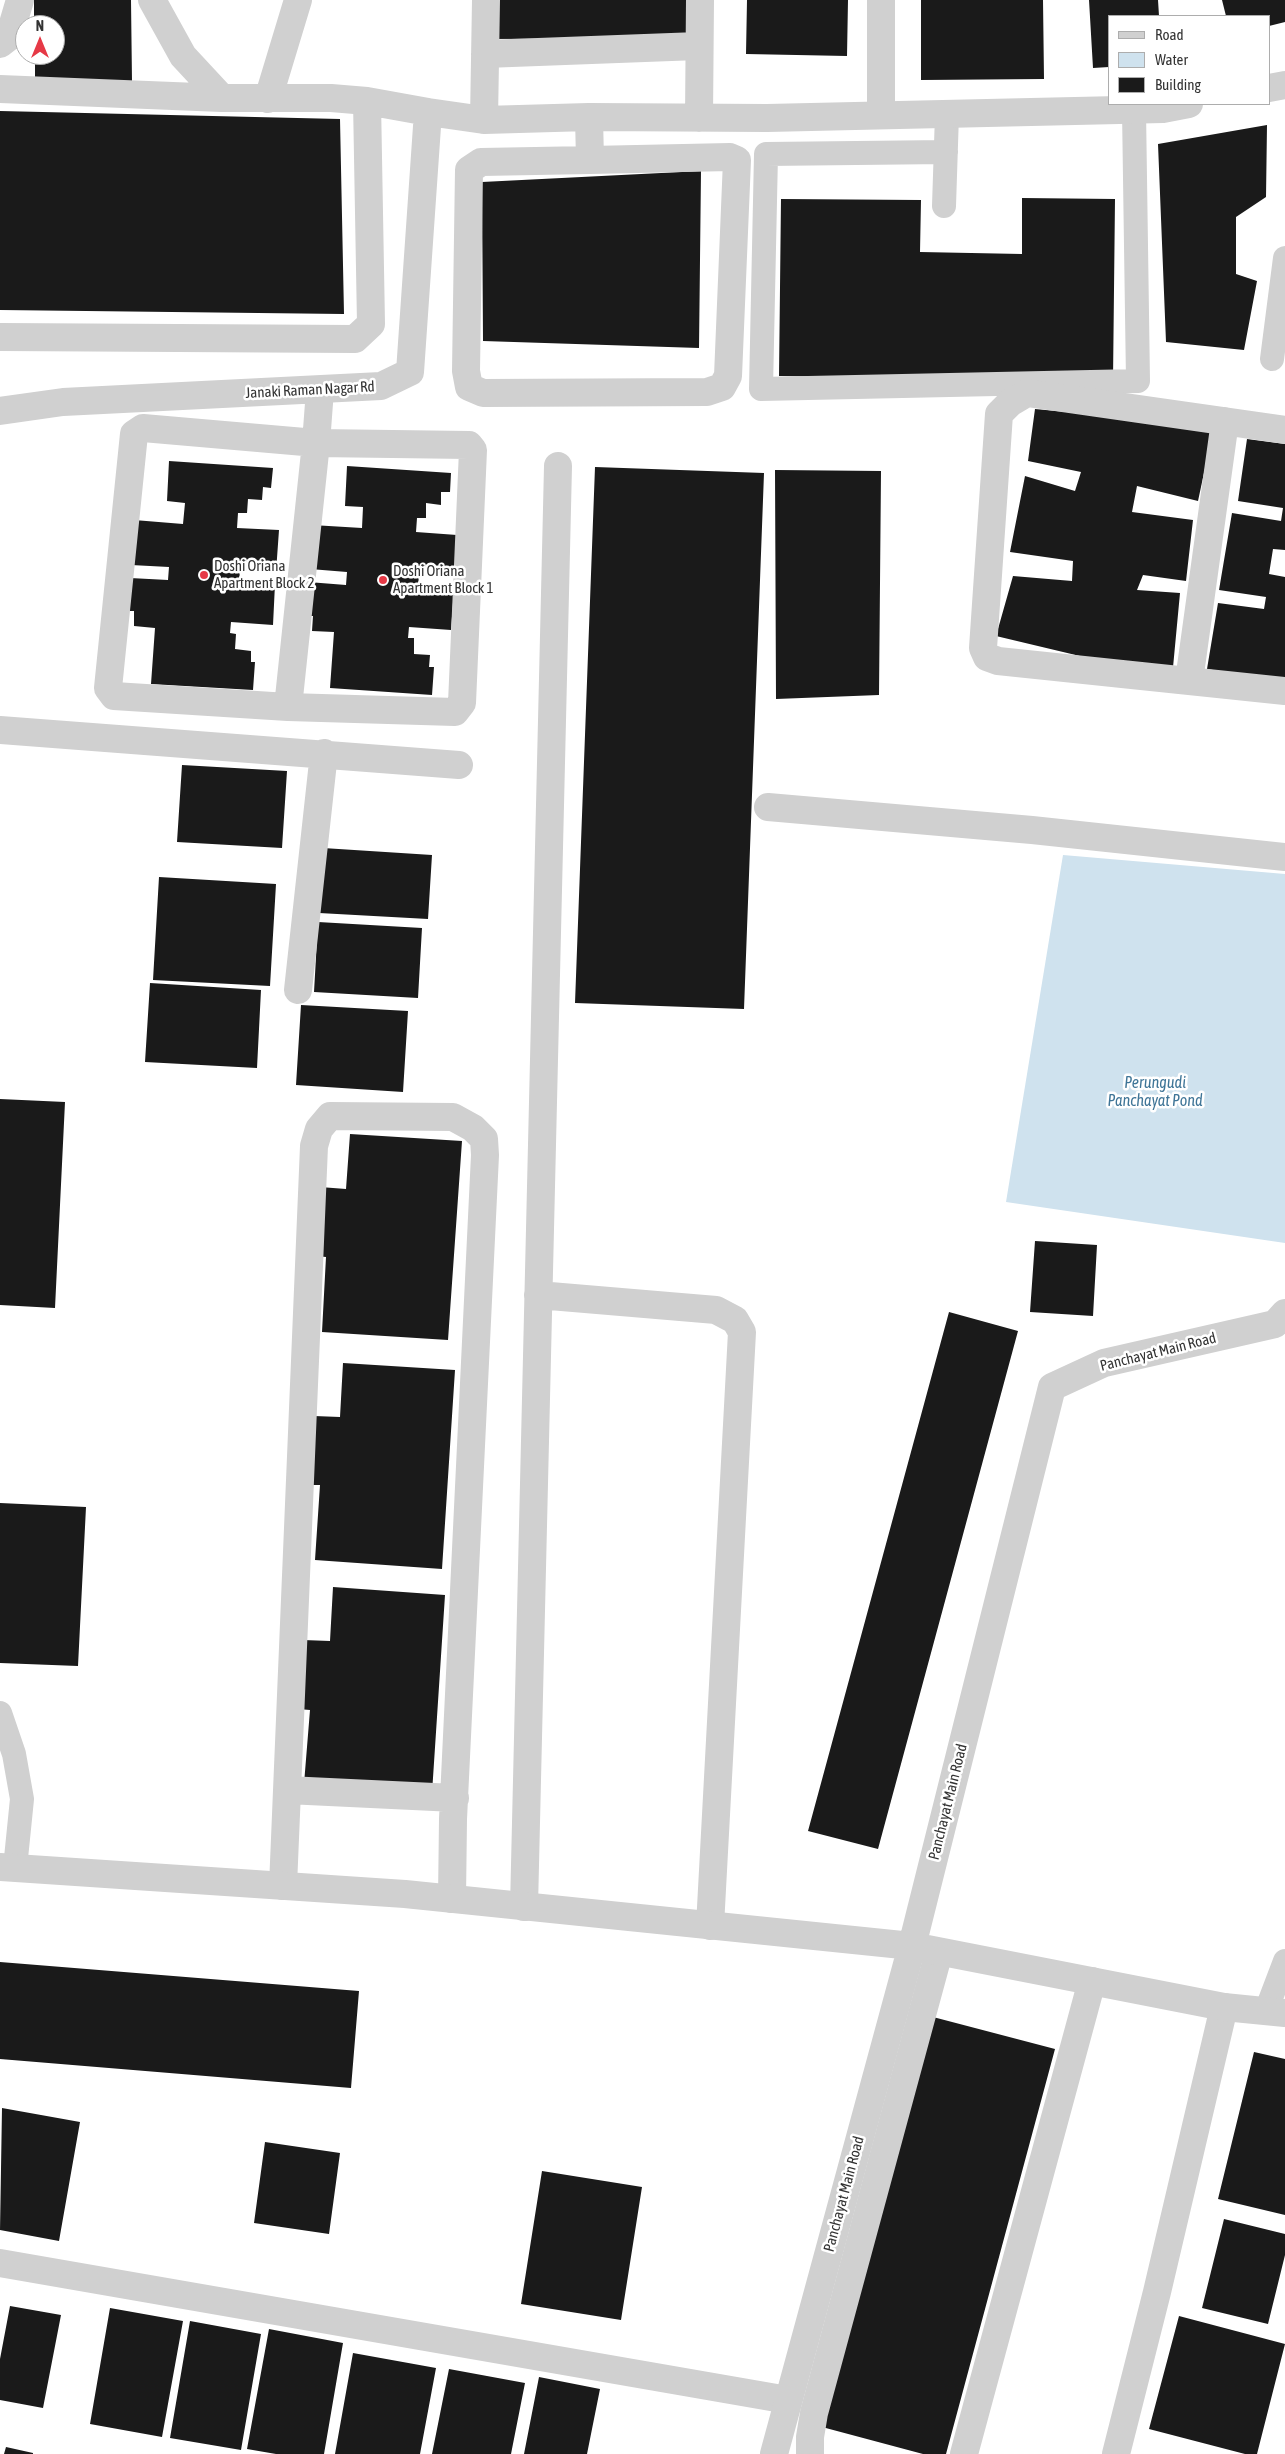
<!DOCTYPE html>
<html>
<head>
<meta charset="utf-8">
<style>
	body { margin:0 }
	#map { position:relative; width:1285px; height:2454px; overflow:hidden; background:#fff; font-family:"Asap Condensed",sans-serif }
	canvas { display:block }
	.legend { position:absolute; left:1108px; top:15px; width:162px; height:90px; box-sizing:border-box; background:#fff; border:1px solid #adadad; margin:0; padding:6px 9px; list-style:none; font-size:15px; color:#333 }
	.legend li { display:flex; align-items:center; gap:10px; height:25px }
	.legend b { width:25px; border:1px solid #adadad }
	.north { position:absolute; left:15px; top:15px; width:50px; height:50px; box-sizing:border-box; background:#fff; border:1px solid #adadad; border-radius:50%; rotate:0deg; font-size:14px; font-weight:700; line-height:20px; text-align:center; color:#333 }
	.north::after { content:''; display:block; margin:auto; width:18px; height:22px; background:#e63946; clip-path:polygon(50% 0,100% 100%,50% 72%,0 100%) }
</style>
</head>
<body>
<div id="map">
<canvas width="1285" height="2454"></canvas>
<ul class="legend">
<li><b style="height:6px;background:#d0d0d0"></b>Road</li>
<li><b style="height:14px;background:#cfe2ee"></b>Water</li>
<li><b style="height:14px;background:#1a1a1a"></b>Building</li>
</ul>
<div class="north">N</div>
</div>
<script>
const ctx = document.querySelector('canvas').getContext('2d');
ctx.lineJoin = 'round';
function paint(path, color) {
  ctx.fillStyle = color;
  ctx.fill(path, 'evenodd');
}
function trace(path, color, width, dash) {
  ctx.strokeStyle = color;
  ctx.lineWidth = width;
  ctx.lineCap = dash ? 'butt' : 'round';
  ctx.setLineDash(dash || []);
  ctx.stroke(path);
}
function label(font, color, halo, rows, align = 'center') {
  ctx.font = font + ' "Asap Condensed",sans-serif';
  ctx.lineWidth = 5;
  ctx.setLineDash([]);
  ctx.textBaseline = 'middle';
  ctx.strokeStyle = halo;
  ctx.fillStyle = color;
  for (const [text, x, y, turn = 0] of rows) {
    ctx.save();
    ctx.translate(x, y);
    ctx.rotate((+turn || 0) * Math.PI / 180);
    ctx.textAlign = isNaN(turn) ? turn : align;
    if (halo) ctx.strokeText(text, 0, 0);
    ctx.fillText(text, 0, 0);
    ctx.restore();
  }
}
paint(new Path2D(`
	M 1063,855 L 1285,874 L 1285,1243 L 1006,1202 Z`), '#cfe2ee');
paint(new Path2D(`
	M 34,0 L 131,0 L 132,82 L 35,83 L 35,55 L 55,55 L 55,25 L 34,25 Z
	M 490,0 L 695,0 L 694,38 L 490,39 Z
	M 747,0 L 848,0 L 847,56 L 746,54 Z
	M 921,0 L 1043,0 L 1044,79 L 921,80 Z
	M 1089,0 L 1158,0 L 1159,16 L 1109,16 L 1109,67 L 1093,68 Z
	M 1222,0 L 1285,0 L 1285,22 L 1269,26 L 1269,16 L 1226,16 Z
	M 0,111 L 340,119 L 344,314 L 0,310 Z
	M 1267,125 L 1266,197 L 1236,217 L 1236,274 L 1257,281 L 1244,350 L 1166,342 L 1158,144 Z
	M 701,171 L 699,348 L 483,341 L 482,182 Z
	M 1022,198 L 1115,199 L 1113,380 L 779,376 L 781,199 L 921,200 L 920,252 L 1022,254 Z
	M 1035,409 L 1214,426 L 1198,501 L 1137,486 L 1132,512 L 1193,520 L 1186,581 L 1143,575 L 1137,590 L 1180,593 L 1172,678 L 996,636 L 1013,576 L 1072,581 L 1073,561 L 1010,552 L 1025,476 L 1075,491 L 1081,472 L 1028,461 Z
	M 1247,439 L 1285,444 L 1285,550 L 1273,549 L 1269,574 L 1285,577 L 1285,682 L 1207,669 L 1218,603 L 1264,609 L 1266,597 L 1219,590 L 1232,513 L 1281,521 L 1283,508 L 1238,501 Z
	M 169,461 L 273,468 L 271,488 L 263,487 L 262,500 L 248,499 L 247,513 L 238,513 L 237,528 L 279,530 L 276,572 L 240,570 L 239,582 L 275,584 L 273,625 L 231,622 L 230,633 L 236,634 L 235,649 L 251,651 L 251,662 L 255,662 L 253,690 L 151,684 L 155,628 L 134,626 L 134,611 L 128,611 L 130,578 L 168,580 L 169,567 L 131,565 L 134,520 L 183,524 L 185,503 L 167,501 Z
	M 347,466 L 451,473 L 450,492 L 441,492 L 441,505 L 426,503 L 426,518 L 417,518 L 416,532 L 457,535 L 455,577 L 419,574 L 418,587 L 454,589 L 451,630 L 409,627 L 408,638 L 414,638 L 414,654 L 430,655 L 429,667 L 434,667 L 432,695 L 330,688 L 334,632 L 312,631 L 313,616 L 306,616 L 308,582 L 346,585 L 347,572 L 310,569 L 312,525 L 362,528 L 363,507 L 345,506 Z
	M 595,467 L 764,473 L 744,1009 L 575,1003 Z
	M 775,470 L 881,471 L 879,695 L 776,699 Z
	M 182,765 L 287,771 L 282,848 L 177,842 Z
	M 323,848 L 432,855 L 428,919 L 319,913 Z
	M 159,877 L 276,884 L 270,986 L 153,980 Z
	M 318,922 L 422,928 L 418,998 L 314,992 Z
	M 150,983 L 261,990 L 257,1068 L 145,1062 Z
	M 301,1005 L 408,1011 L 403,1092 L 296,1085 Z
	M 0,1099 L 65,1102 L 55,1308 L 0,1305 Z
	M 350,1134 L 462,1141 L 448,1340 L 322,1332 L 326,1257 L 316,1256 L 320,1187 L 346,1189 Z
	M 1035,1241 L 1097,1245 L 1093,1316 L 1030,1312 Z
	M 949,1312 L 1018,1331 L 878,1849 L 808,1831 Z
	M 343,1363 L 455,1370 L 442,1569 L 315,1560 L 320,1485 L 310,1485 L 314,1416 L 340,1417 Z
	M 0,1503 L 86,1507 L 78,1666 L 0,1663 Z
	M 333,1587 L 445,1595 L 432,1793 L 304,1784 L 310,1710 L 298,1709 L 303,1640 L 330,1641 Z
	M 0,1962 L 359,1991 L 351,2088 L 0,2059 Z
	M 933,2017 L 1055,2049 L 946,2454 L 923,2454 L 822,2427 Z
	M 1254,2052 L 1285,2059 L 1285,2215 L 1218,2199 Z
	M 2,2108 L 80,2122 L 59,2241 L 0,2230 Z
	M 265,2142 L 340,2153 L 329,2234 L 254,2223 Z
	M 542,2171 L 642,2187 L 621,2320 L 521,2304 Z
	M 1224,2219 L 1285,2234 L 1285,2255 L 1268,2324 L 1202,2308 Z
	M 10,2306 L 61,2315 L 43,2408 L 0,2400 L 0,2359 Z
	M 110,2308 L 183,2321 L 162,2437 L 90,2424 Z
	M 1179,2316 L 1285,2344 L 1257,2454 L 1245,2454 L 1149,2429 Z
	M 190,2321 L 261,2334 L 241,2450 L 170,2438 Z
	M 269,2329 L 343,2343 L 324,2454 L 276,2454 L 247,2449 Z
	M 353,2353 L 436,2368 L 420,2454 L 335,2454 Z
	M 449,2369 L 525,2383 L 511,2454 L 432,2454 Z
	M 539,2377 L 600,2389 L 587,2454 L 524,2454 Z
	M 6,2447 L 33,2453 L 33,2454 L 4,2454 Z`), '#1a1a1a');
trace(new Path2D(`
	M 946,152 L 766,154 L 761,389 L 1138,381 L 1134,110
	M 944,206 L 947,114
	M 1272,359 L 1285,258
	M 0,1713 L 14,1754 L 22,1799 L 15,1868
	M 1266,2011 L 1285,1961`), '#d0d0d0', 24);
trace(new Path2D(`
	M 152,0 L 183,56 L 222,98
	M 881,0 L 881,115
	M 0,44 L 9,37 L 20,0
	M 485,54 L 698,46
	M 1269,88 L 1285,85
	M 0,89 L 222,98 L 331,98 L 367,101 L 428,112
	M 268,99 L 298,0
	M 589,117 L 590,160 L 730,157 L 737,160 L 728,376 L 722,387 L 707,392 L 483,393 L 469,387 L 466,371 L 469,170 L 481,162 L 590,160
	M 699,118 L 700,0
	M 484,120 L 486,0
	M 0,337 L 355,339 L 371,324 L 367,101
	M 0,411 L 63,402 L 381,386 L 410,372 L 428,112 L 484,120 L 589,117 L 767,118 L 1163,109 L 1189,104
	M 1285,430 L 1027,393 L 1010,403 L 999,414 L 983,648 L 987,657 L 998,661 L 1285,691
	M 1189,681 L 1225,421
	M 288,707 L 316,443 L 143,428 L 134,434 L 108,688 L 114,696 L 288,707 L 455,712 L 462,703 L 473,450 L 469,445 L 316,443 L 320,390
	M 0,730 L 459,765
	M 768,807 L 1032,830 L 1285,857
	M 298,990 L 324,753
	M 538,1295 L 716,1310 L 735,1320 L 742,1332 L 710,1926
	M 287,1790 L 455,1798
	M 283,1886 L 314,1146 L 319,1129 L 330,1116 L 453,1117 L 473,1128 L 484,1139 L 485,1155 L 453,1819 L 452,1899
	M 524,1907 L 558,466
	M 0,2263 L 788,2400
	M 810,2454 L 810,2437 L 814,2413 L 939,1952
	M 964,2454 L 1092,1981
	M 1116,2454 L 1157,2292 L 1224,2007`), '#d0d0d0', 28);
trace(new Path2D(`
	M 0,1867 L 405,1894 L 912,1946 L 1224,2007 L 1285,2013
	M 774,2454 L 912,1946 L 1052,1387 L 1104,1363 L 1275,1324 L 1285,1313`), '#d0d0d0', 28);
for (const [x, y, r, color] of [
	[204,575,5,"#e63946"],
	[383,580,5,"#e63946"]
]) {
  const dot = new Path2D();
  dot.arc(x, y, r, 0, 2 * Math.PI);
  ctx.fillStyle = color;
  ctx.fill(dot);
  trace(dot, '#fff', 2);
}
label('15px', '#333', '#fff', [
	["Janaki Raman Nagar Rd",310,390,-3],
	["Panchayat Main Road",1158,1352,-14],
	["Panchayat Main Road",948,1802,-76],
	["Panchayat Main Road",844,2194,-75]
]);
label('15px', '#333', '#fff', [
	["Doshi Oriana",214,566],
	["Apartment Block 2",214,583],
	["Doshi Oriana",393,571],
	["Apartment Block 1",393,588]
], 'left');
label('italic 16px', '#3f7597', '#fff', [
	["Perungudi",1155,1083],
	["Panchayat Pond",1155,1101]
]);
</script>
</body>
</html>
